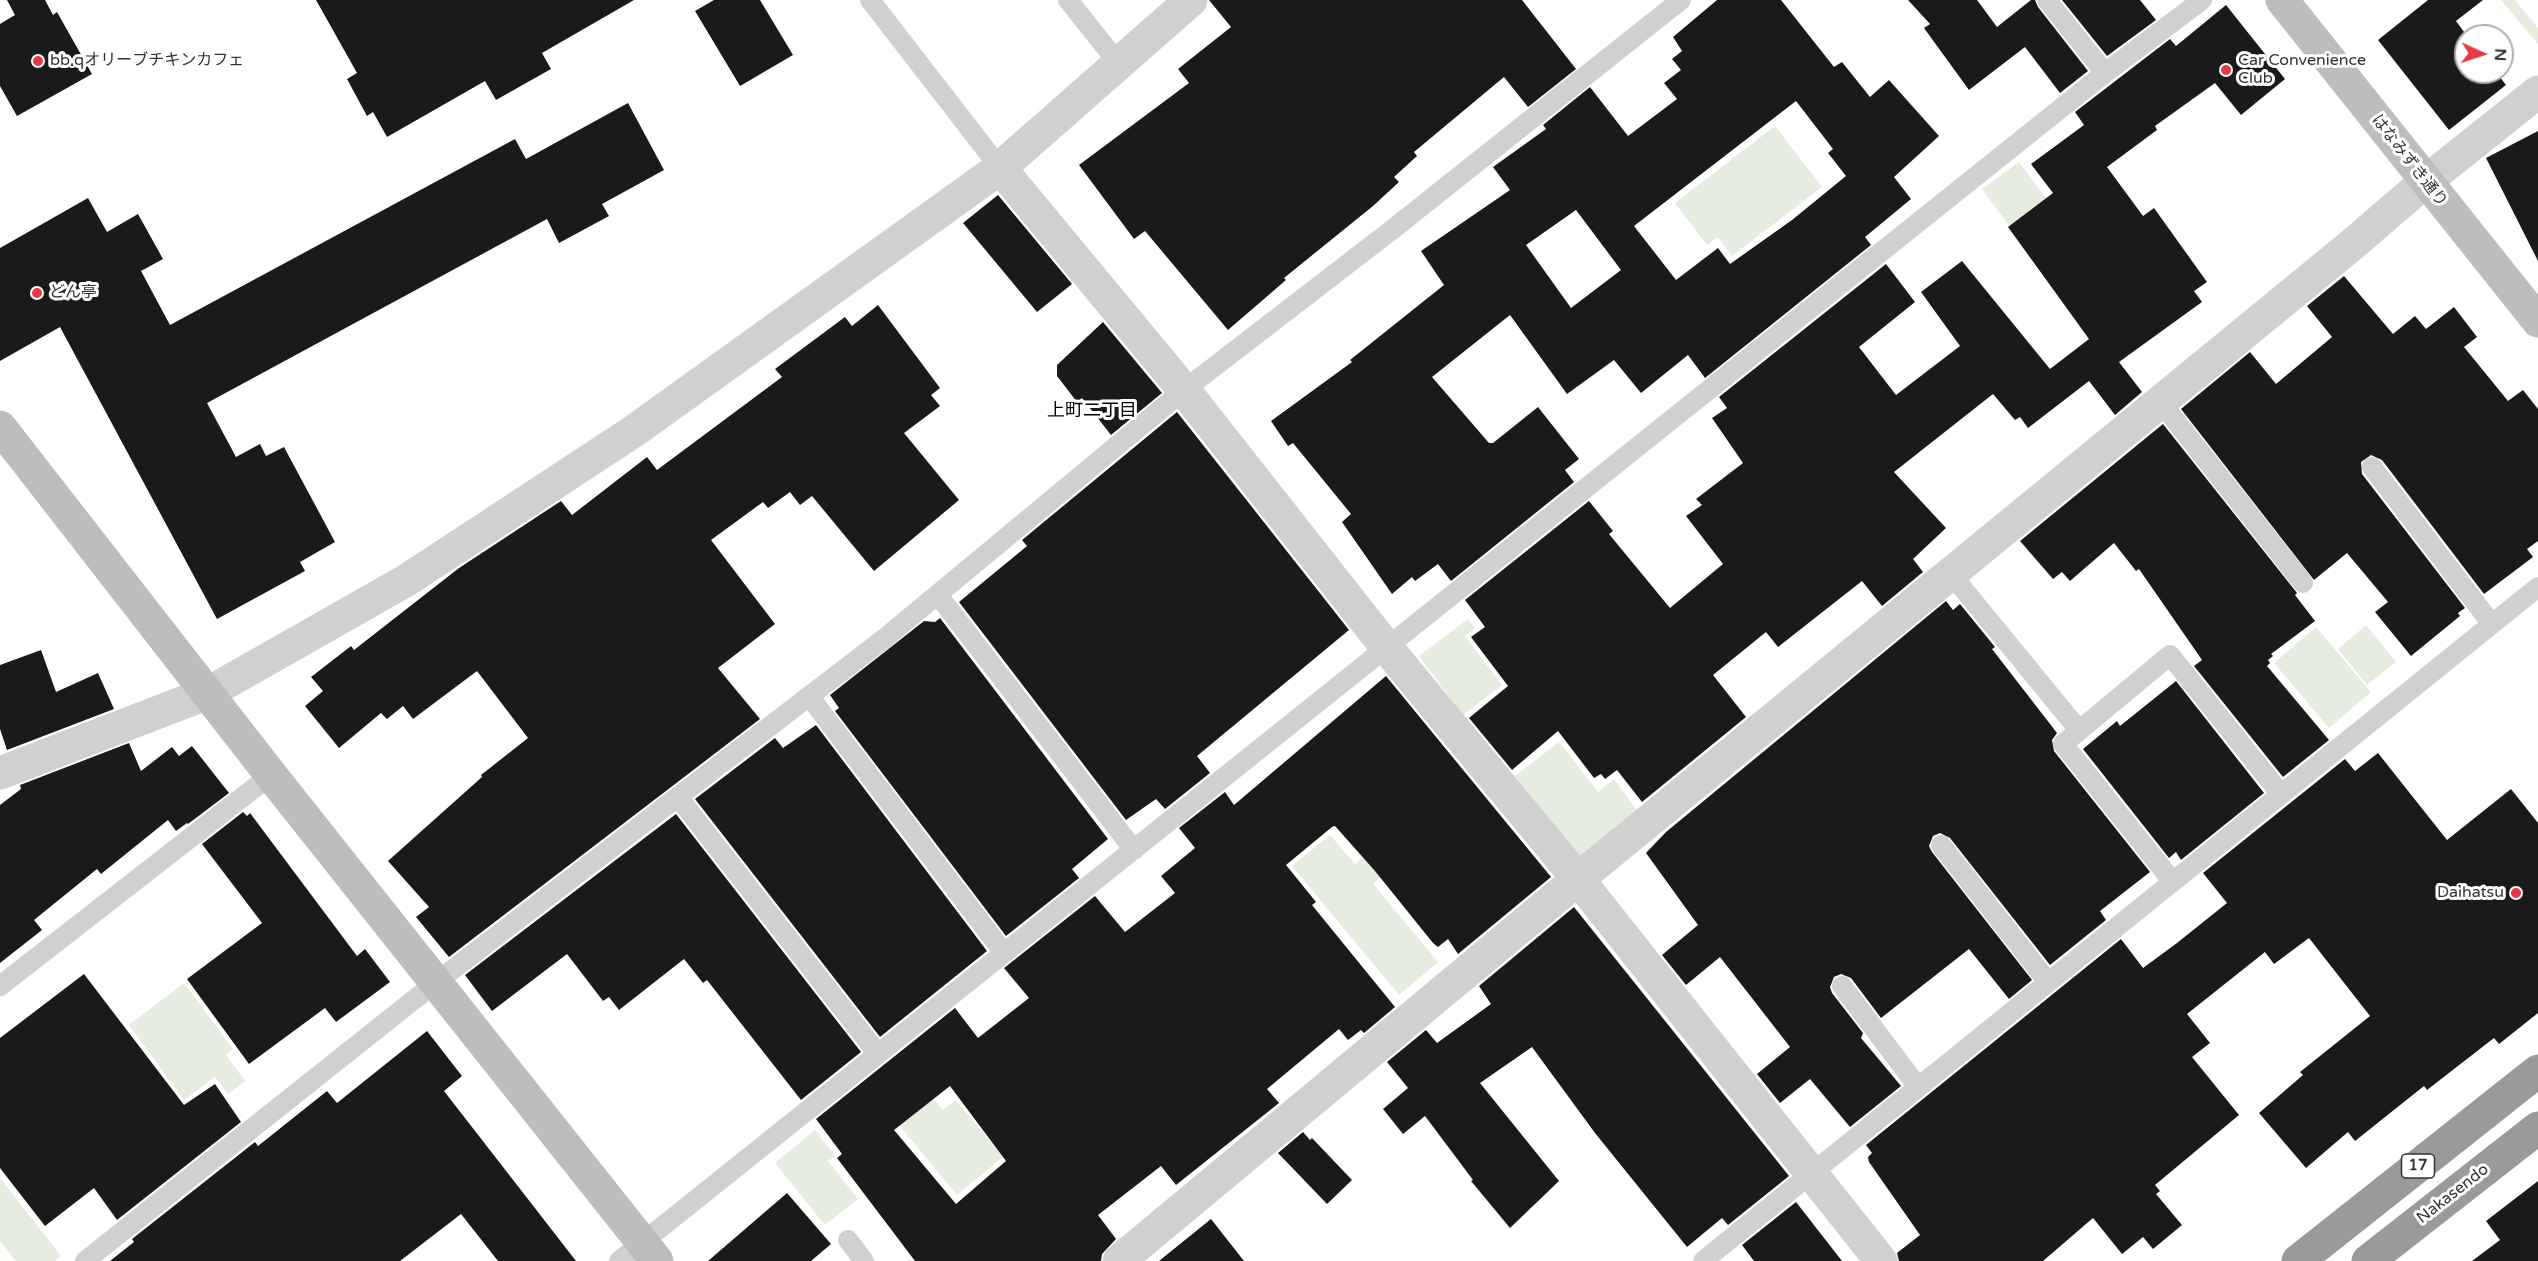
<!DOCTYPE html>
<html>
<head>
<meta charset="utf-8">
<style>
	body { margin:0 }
	#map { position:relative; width:2538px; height:1261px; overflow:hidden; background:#fff; font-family:"Varela Round",sans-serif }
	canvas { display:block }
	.north { position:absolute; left:2454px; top:24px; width:60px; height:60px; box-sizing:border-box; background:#fff; border:2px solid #adadad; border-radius:50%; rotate:93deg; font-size:16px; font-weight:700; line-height:24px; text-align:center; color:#333 }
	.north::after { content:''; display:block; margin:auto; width:21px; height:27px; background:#e63946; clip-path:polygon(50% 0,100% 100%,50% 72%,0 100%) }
</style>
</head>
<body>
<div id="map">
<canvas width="2538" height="1261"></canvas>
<div class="north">N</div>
</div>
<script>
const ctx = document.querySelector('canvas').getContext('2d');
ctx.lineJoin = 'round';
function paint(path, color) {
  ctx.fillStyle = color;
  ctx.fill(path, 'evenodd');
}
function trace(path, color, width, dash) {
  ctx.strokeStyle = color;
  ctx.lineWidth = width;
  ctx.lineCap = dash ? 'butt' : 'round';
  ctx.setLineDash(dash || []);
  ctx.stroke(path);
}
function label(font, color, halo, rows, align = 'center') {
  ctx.font = font + ' "Varela Round","Noto Sans JP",sans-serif';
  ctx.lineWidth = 6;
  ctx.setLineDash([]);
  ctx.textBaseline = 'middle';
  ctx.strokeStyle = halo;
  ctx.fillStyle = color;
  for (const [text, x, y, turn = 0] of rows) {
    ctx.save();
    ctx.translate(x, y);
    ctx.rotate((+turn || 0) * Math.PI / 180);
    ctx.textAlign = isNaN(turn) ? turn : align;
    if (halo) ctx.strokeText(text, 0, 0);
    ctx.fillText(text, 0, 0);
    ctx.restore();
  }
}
paint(new Path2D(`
	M 2501,0 L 2515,0 L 2538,28 L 2538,44 Z
	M 1775,126 L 1822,187 L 1732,256 L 1718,237 L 1707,245 L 1675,203 Z
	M 2019,162 L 2068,228 L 2050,281 L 1982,189 Z
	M 1468,619 L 1475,628 L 1465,636 L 1502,685 L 1463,715 L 1419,656 Z
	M 2366,625 L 2396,662 L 2367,685 L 2338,649 Z
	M 2316,627 L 2371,692 L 2329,728 L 2274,663 Z
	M 1559,742 L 1598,792 L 1614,779 L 1638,812 L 1579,859 L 1515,776 Z
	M 1412,816 L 1429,837 L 1373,884 L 1438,962 L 1399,995 L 1292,866 L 1330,835 L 1355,864 Z
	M 184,983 L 233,1049 L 226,1055 L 245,1081 L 228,1094 L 215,1077 L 184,1100 L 129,1025 Z
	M 901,1058 L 943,1110 L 956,1100 L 1003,1157 L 957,1195 L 867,1086 Z
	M 815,1130 L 835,1156 L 828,1161 L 858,1199 L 825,1225 L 775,1163 Z
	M 0,1178 L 61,1256 L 55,1261 L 16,1261 L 0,1241 Z`), '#e6ecdf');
paint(new Path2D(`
	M 7,0 L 45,0 L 53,15 L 57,12 L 92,74 L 17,116 L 0,86 L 0,24 L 15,15 Z
	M 316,0 L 634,0 L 542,53 L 551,69 L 496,100 L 485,81 L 387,137 L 373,112 L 367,116 L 347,79 L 357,73 Z
	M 714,0 L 760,0 L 793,55 L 740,86 L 695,11 Z
	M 1209,0 L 1522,0 L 1576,69 L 1528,107 L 1504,77 L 1414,152 L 1417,156 L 1394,177 L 1399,182 L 1373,206 L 1284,278 L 1286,280 L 1228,330 L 1145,231 L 1134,239 L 1079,165 L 1189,83 L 1178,69 L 1231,27 Z
	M 1717,0 L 1781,0 L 1834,67 L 1842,62 L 1870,97 L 1889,80 L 1939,136 L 1894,177 L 1911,199 L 1865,237 L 1871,245 L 1705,378 L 1688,355 L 1641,393 L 1614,360 L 1567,394 L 1510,315 L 1432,377 L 1489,443 L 1493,443 L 1538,407 L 1579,459 L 1565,470 L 1574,482 L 1451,581 L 1438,564 L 1415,581 L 1412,577 L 1392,594 L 1342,522 L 1351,514 L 1293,443 L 1288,446 L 1271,421 L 1352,362 L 1350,360 L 1444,285 L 1421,251 L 1510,190 L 1493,167 L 1546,129 L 1543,125 L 1590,87 L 1628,136 L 1677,99 L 1664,83 L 1681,70 L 1672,59 L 1682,51 L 1673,37 ZM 1796,101 L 1833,149 L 1828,153 L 1846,176 L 1792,220 L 1730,264 L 1718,248 L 1676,280 L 1634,226 ZM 1576,210 L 1621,270 L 1571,308 L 1526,245 Z
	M 1908,0 L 1977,0 L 1997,27 L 2031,0 L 2035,0 L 2038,7 L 2088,71 L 2060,93 L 2025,47 L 1969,90 L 1924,28 L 1930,24 Z
	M 2062,0 L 2140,0 L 2156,20 L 2107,56 Z
	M 2428,0 L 2483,0 L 2456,21 L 2467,36 L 2466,72 L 2496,72 L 2506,85 L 2449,130 L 2378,40 Z
	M 2226,5 L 2285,79 L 2241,115 L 2215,83 L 2155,126 L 2157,130 L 2107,167 L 2143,216 L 2154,208 L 2207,282 L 2194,291 L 2202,302 L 2119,362 L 2142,392 L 2115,415 L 2089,381 L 2028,428 L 2020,417 L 2015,420 L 1993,394 L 1894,472 L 1946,528 L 1913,559 L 1923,572 L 1882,606 L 1862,581 L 1778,647 L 1766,632 L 1713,675 L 1746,717 L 1642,802 L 1617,770 L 1605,779 L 1601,774 L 1594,778 L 1558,731 L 1512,770 L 1469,718 L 1508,686 L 1471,637 L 1485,627 L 1465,600 L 1589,501 L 1613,531 L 1609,534 L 1670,608 L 1723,564 L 1686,516 L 1702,505 L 1696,499 L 1743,463 L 1712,418 L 1727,408 L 1719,397 L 1886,264 L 1915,302 L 1859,347 L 1896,395 L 1960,346 L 1921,292 L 1962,261 L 2050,369 L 2089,339 L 2008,227 L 2053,193 L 2031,164 L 2084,125 L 2075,112 L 2170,39 L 2176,46 Z
	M 628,103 L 664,170 L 602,204 L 609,216 L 559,243 L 547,219 L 207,403 L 236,457 L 260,444 L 266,456 L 284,447 L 335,542 L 300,562 L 305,571 L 217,619 L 60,327 L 0,361 L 0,248 L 88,198 L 107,232 L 138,214 L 163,259 L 141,271 L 170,325 L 515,139 L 526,159 Z
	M 2538,131 L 2538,261 L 2486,158 Z
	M 998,195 L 1072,284 L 1037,312 L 963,223 Z
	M 2344,276 L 2393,334 L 2415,316 L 2426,329 L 2454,307 L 2477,337 L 2464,347 L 2508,401 L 2523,390 L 2538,409 L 2538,541 L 2527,549 L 2533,557 L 2484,594 L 2382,460 L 2371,455 L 2361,462 L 2362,474 L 2465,608 L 2458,613 L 2460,616 L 2411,656 L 2375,612 L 2388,602 L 2347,553 L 2314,580 L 2181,409 L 2250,352 L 2276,384 L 2332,337 L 2307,306 Z
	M 878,305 L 940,388 L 931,395 L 940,406 L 904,433 L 959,500 L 874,571 L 812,496 L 800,505 L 790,492 L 768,508 L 763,502 L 711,540 L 775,624 L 718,668 L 760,719 L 449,957 L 416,917 L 429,907 L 388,861 L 482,777 L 481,775 L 528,738 L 477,671 L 413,719 L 403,706 L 387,719 L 381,713 L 339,748 L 305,706 L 323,691 L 311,677 L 351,646 L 354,650 L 459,568 L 561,501 L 572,515 L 647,457 L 657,470 L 782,377 L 775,369 L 845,317 L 852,326 Z
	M 1103,322 L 1162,393 L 1111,435 L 1082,398 L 1077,402 L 1057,376 L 1057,365 Z
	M 1177,412 L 1349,630 L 1197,756 L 1210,773 L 1165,809 L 1156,799 L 1126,820 L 959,602 L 1027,546 L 1022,540 Z
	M 2163,424 L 2297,593 L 2295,595 L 2315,621 L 2271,654 L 2273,656 L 2268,660 L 2270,663 L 2267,666 L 2329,740 L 2283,777 L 2194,666 L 2202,660 L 2139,569 L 2136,571 L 2114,543 L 2070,581 L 2062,572 L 2053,579 L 2020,541 Z
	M 1946,601 L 1953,610 L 1960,604 L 1995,647 L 1992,649 L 2057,733 L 2052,740 L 2054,751 L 2150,872 L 2100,911 L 2106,920 L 2050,965 L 1950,838 L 1940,833 L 1933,836 L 1929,846 L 1932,852 L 2032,980 L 2009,999 L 1969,949 L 1881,1018 L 1851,978 L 1841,974 L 1834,977 L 1830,987 L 1832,993 L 1863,1033 L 1861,1038 L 1901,1086 L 1850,1127 L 1810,1079 L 1780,1103 L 1757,1074 L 1790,1047 L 1720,957 L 1686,985 L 1662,955 L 1698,925 L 1646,853 L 1666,832 Z
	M 940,618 L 1108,839 L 1072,869 L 1079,878 L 1006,936 L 835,711 L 839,708 L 830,695 L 924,621 L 935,622 Z
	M 41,650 L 56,692 L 98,673 L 114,709 L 7,750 L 0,729 L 0,665 Z
	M 1386,676 L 1551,877 L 1458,954 L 1448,939 L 1438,947 L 1433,943 L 1375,871 L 1335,826 L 1332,827 L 1286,865 L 1316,902 L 1312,905 L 1395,1007 L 1364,1033 L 1361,1030 L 1348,1040 L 1339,1029 L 1267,1089 L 1279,1103 L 1176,1185 L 1161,1166 L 1098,1215 L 1116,1239 L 1102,1254 L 1101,1261 L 915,1261 L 837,1158 L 842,1154 L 816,1119 L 955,1008 L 978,1038 L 1029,998 L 1004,968 L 1095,896 L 1125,932 L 1175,893 L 1161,876 L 1195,848 L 1179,828 L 1225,792 L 1234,805 ZM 950,1086 L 1006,1161 L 956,1204 L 894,1130 Z
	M 2176,681 L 2264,793 L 2181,860 L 2176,852 L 2169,858 L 2083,749 L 2117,721 L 2120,726 Z
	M 816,725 L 987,951 L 880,1037 L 695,799 L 775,738 L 783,748 Z
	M 129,743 L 141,771 L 172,747 L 179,756 L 192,746 L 229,793 L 188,824 L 187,823 L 176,831 L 168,820 L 101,874 L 97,869 L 34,920 L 42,930 L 0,963 L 0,805 L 21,789 L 20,785 Z
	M 2378,753 L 2447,840 L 2511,789 L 2538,823 L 2538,1013 L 2499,1044 L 2494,1038 L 2427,1090 L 2424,1086 L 2355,1141 L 2348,1132 L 2306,1168 L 2259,1113 L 2303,1075 L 2300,1072 L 2370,1016 L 2309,938 L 2274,964 L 2265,952 L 2187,1014 L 2210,1043 L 2192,1057 L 2239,1115 L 2155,1185 L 2160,1191 L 2156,1194 L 2182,1225 L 2153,1249 L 2143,1237 L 2122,1254 L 2093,1218 L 2043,1261 L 1899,1261 L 1897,1253 L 1920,1235 L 1869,1162 L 1868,1157 L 1872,1153 L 1866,1145 L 2121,939 L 2143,968 L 2177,943 L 2227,903 L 2203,873 L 2345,759 L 2355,771 Z
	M 243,812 L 247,816 L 250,813 L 357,956 L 365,949 L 390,982 L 336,1022 L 325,1008 L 249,1064 L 187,979 L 262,923 L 202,844 Z
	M 676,814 L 861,1052 L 801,1100 L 707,980 L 703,983 L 684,959 L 619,1010 L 609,997 L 603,1001 L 567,954 L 492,1011 L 465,975 Z
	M 1574,907 L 1789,1176 L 1728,1225 L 1722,1218 L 1687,1247 L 1595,1133 L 1532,1047 L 1480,1083 L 1559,1181 L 1510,1228 L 1471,1181 L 1473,1180 L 1425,1116 L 1403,1134 L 1383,1109 L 1408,1088 L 1387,1062 L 1426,1030 L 1437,1043 L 1491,1004 L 1479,986 Z
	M 84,974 L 184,1105 L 215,1084 L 241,1122 L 117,1220 L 94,1188 L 45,1226 L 0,1168 L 0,1038 Z
	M 427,1031 L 462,1076 L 444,1091 L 576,1261 L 498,1261 L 461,1214 L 400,1261 L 110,1261 L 134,1242 L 132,1239 L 255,1142 L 258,1146 L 327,1091 L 337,1103 Z
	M 1303,1132 L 1310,1140 L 1312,1138 L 1352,1180 L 1327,1204 L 1278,1153 Z
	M 2538,1181 L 2538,1261 L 2472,1261 L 2500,1240 L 2486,1221 Z
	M 787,1193 L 831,1244 L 811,1261 L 708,1261 Z
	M 1796,1202 L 1842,1261 L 1754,1261 L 1742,1245 Z
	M 1211,1219 L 1244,1261 L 1159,1261 Z`), '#1a1a1a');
trace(new Path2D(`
	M 870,0 L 1000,168
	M 1068,0 L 1119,64
	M 2047,0 L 2105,73
	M 2160,401 L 2303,583
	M 2372,467 L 2491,623
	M 1951,574 L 2078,729
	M 938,595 L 1134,850
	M 809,696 L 1004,953
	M 678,797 L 878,1054
	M 1941,845 L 2048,982
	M 2173,882 L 2063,744 L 2170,655 L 2280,793
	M 0,986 L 271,775
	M 1842,986 L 1918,1087
	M 848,1240 L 864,1261
	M 85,1261 L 435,983 L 885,638 L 1184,390 L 1393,229 L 1681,0
	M 619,1261 L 2105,73 L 2202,0
	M 1703,1261 L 2538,587`), '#d0d0d0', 20);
trace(new Path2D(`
	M 1000,168 L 1184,390 L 1387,648 L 1578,879 L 1881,1261
	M 0,773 L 208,693 L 407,580 L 634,431 L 1000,168 L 1191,0
	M 1119,1261 L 1578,879 L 2348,248 L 2425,182 L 2538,92`), '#d0d0d0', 33);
trace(new Path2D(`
	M 2282,0 L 2538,321
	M 0,427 L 271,775 L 657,1261`), '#bdbdbd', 33);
trace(new Path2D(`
	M 2298,1261 L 2538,1071
	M 2368,1261 L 2538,1128`), '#9a9a9a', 33);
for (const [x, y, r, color] of [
	[38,61,6,"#e63946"],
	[2226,70,6,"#e63946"],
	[37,293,6,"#e63946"],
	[2516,893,6,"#e63946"]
]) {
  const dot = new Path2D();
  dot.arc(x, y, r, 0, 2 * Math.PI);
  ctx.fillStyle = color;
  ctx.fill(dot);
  trace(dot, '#fff', 2);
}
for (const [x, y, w] of [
	[2418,1166,33]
]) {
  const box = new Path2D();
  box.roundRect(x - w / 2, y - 12, w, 24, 4.5);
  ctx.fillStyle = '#fff';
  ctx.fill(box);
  trace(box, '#333', 1.5);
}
label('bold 15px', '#333', null, [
	["17",2418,1166]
]);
label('16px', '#333', '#fff', [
	["bb.qオリーブチキンカフェ",50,61],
	["Car Convenience",2238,61],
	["Club",2238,79],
	["どん亭",49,293],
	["Daihatsu",2504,893,"right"]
], 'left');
label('16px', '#333', '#fff', [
	["はなみずき通り",2409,161,52],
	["Nakasendo",2453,1194,-38]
]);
label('18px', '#000', '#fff', [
	["上町二丁目",1092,411]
]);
</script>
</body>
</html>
